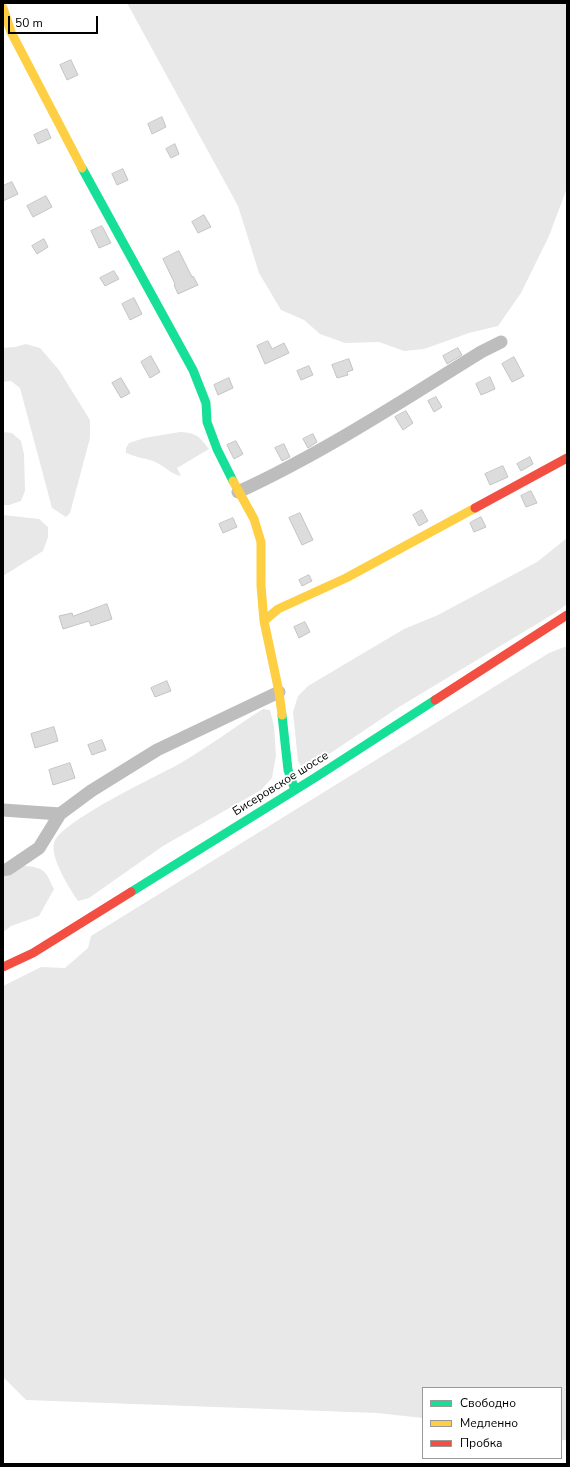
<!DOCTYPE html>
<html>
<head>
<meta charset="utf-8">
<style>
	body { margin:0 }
	#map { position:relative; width:570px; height:1467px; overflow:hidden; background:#fff; font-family:"Nunito Sans",sans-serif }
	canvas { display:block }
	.frame { position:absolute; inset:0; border:4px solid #000; pointer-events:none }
	.legend { position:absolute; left:422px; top:1387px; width:140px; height:72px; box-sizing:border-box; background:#fff; border:1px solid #999; margin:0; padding:5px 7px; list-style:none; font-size:12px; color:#000 }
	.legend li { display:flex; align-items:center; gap:8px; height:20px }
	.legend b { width:20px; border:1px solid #999 }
	.scale { position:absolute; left:8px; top:16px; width:90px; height:18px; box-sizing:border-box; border:2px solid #000; border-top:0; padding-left:5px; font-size:12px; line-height:14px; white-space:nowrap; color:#000; -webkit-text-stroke:3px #fff; paint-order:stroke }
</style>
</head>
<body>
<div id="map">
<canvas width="570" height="1467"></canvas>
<div class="frame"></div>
<ul class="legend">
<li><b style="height:5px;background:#16e098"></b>Свободно</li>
<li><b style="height:5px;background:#ffcf43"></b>Медленно</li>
<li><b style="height:5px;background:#f24e42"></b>Пробка</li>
</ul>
<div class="scale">50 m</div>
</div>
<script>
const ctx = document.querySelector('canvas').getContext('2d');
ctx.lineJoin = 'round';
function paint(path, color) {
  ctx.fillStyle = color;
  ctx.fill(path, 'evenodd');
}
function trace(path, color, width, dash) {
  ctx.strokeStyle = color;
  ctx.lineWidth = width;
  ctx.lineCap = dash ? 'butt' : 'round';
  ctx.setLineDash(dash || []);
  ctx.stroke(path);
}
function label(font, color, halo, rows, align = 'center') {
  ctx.font = font + ' "Nunito Sans",sans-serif';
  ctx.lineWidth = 4;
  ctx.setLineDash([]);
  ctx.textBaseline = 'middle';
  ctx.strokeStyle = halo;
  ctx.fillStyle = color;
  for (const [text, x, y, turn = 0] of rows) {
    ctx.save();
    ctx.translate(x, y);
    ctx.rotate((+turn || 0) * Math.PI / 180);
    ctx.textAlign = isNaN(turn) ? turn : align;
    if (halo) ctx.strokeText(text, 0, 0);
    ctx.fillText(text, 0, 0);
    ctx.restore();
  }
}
paint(new Path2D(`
	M 127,3 L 567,3 L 567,188 L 549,236 L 521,293 L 498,326 L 469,333 L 424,349 L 404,351 L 379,342 L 345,343 L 320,334 L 304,320 L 281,310 L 259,273 L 238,206 Z
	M 26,344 L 40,348 L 59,370 L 90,420 L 90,438 L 70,513 L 66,517 L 52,508 L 20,388 L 11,381 L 3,382 L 3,348 L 15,347 Z
	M 3,432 L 12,433 L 21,441 L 24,454 L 25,491 L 21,501 L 9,505 L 3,505 Z
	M 180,432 C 197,433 199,436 209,449 L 177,468 L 181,476 C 170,474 164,465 153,461 C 144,458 135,457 126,453 L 126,448 L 129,443 L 144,438 Z
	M 3,515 L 39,519 L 48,527 L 48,537 L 43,551 L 3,576 Z
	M 567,538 L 567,604 L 555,613 L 399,707 L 304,771 L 298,761 L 293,712 L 298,696 L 308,686 L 404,629 L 438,615 L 537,562 Z
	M 567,646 L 567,1441 L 561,1439 L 561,1388 L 423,1388 L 423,1418 L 377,1413 L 26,1400 L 3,1377 L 3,986 L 41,967 L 65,968 L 88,948 L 91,936 L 549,653 Z
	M 263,709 L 270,710 L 274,726 L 276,755 L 272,778 L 261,790 L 163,846 L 89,898 L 78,901 C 70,889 50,858 54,843 C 59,822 157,776 179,764 C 208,747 235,727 263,709 Z
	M 24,866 C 45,867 46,872 54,889 L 39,916 L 11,926 L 3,932 L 3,875 Z`), '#e8e8e8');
const building = new Path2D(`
	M 71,60 L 78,75 L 67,80 L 60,65 Z
	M 162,117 L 166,127 L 152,134 L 148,124 Z
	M 47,129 L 51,138 L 38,144 L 34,135 Z
	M 175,144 L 179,154 L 171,158 L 166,149 Z
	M 123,169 L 128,180 L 117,185 L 112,174 Z
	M 12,182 L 18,194 L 3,201 L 3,186 Z
	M 46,196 L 52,207 L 33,217 L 27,206 Z
	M 204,215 L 211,227 L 198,233 L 192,222 Z
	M 102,226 L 111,243 L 99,248 L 91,231 Z
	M 44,239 L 48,247 L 37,254 L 32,246 Z
	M 179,251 L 192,277 L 193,276 L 198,285 L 178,294 L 174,285 L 175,284 L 163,259 Z
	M 114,271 L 119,279 L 105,286 L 100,278 Z
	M 134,298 L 142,314 L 130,320 L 122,304 Z
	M 268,341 L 272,349 L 284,343 L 289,353 L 265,364 L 257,346 Z
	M 458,348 L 462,355 L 447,364 L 443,356 Z
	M 151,356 L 160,372 L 150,378 L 141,362 Z
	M 514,357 L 524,376 L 512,382 L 502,364 Z
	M 349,359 L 353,370 L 347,372 L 348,375 L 337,378 L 332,365 Z
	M 309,366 L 313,375 L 301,380 L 297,371 Z
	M 490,377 L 495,389 L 481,395 L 476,384 Z
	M 121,378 L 130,393 L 121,398 L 112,383 Z
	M 229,378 L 233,388 L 218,395 L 214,385 Z
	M 436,397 L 442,407 L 434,412 L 428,401 Z
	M 406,411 L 413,423 L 403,430 L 395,417 Z
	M 313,434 L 317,442 L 308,448 L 303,439 Z
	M 236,441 L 243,454 L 234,459 L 227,445 Z
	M 284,444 L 290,457 L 282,461 L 275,448 Z
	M 530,457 L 533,464 L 521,471 L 517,464 Z
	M 503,466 L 508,477 L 490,485 L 485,474 Z
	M 531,491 L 537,503 L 526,507 L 521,496 Z
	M 422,510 L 428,521 L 419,526 L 413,515 Z
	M 300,513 L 313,540 L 302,545 L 289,518 Z
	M 481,517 L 486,527 L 474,532 L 470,523 Z
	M 233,518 L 237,527 L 223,533 L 219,524 Z
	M 309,575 L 312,581 L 302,586 L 299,580 Z
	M 107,604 L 112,619 L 91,626 L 89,621 L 63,629 L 59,616 L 72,613 L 73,616 Z
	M 305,622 L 310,632 L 299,638 L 294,627 Z
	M 167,681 L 171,691 L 155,697 L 151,688 Z
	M 54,727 L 58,741 L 35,748 L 31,734 Z
	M 102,740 L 106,750 L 92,755 L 88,745 Z
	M 70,763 L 75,778 L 53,785 L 49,770 Z`);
paint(building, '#dcdcdc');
trace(building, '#c4c4c4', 1);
trace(new Path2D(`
	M 238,492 C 323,453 402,401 481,352 L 501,342
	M 3,810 L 60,814 L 91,791 L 157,750 L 279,692
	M 3,870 L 8,869 L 39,848 L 60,814`), '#bdbdbd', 13);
trace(new Path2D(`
	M 82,168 L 193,370 L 206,403 L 207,422 L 217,449 L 233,481
	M 282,715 L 288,770 L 295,790
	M 131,892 L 316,777 L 435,700`), '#16e098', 9);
trace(new Path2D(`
	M 3,8 L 11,32 L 82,168
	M 233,481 L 254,519 L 261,542 L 261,586 L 264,621 L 279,692 L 282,715
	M 264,621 L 278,609 L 346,578 L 475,508`), '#ffcf43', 9);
trace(new Path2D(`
	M 475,508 L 567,458
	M 435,700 L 567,615
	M 3,967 L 33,953 L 131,892`), '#f24e42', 9);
label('12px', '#000', '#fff', [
	["Бисеровское шоссе",281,784,-32]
]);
</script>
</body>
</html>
